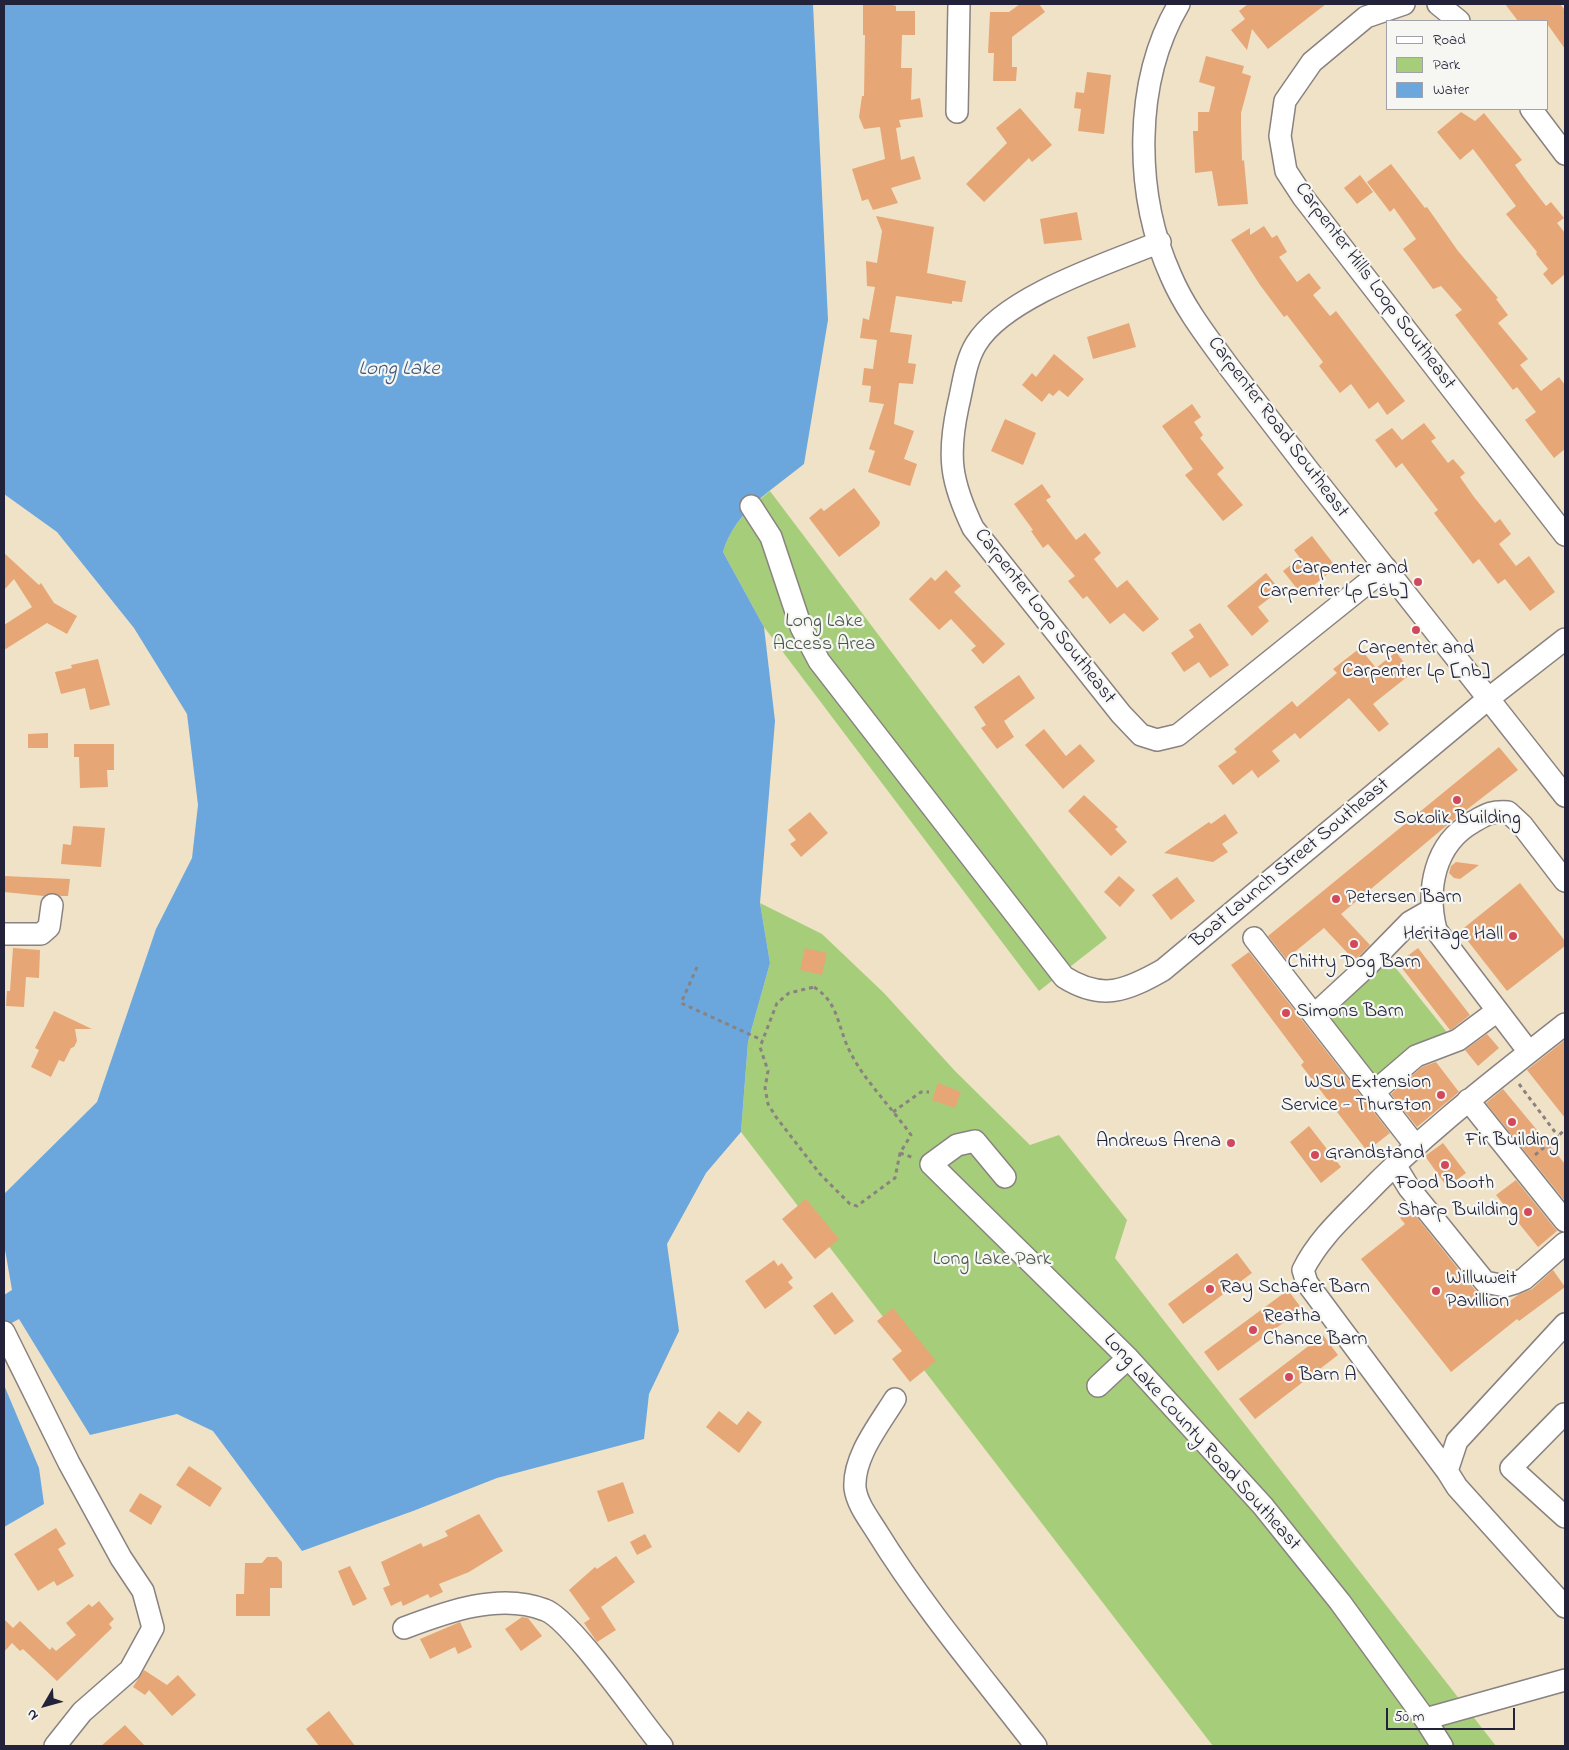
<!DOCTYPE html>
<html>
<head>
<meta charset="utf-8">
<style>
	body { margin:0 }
	#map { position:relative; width:1569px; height:1750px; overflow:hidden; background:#f0e2c6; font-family:"Indie Flower",sans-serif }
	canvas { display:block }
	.frame { position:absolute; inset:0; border:5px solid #22223b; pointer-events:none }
	.legend { position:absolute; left:1386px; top:20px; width:162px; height:90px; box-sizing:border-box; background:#f6f6f2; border:1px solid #a1a1a9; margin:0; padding:6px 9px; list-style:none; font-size:15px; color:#22223b }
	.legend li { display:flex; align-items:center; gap:10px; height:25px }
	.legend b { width:25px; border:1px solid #a1a1a9 }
	.north { position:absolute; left:20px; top:1680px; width:50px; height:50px; -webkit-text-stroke:4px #f6f6f2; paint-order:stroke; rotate:232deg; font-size:14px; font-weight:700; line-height:20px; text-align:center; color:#22223b }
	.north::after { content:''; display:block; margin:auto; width:18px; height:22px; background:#22223b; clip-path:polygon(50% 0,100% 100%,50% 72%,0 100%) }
	.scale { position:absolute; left:1386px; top:1708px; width:129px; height:22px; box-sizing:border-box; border:2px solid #22223b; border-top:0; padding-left:6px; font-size:15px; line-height:18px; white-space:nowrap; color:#22223b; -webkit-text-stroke:4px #f6f6f2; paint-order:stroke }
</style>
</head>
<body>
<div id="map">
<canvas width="1569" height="1750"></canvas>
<div class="frame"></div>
<ul class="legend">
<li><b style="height:6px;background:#fff"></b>Road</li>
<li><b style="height:14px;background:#a6ce7a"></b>Park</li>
<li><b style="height:14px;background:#6ba7dc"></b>Water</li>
</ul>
<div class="north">N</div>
<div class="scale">50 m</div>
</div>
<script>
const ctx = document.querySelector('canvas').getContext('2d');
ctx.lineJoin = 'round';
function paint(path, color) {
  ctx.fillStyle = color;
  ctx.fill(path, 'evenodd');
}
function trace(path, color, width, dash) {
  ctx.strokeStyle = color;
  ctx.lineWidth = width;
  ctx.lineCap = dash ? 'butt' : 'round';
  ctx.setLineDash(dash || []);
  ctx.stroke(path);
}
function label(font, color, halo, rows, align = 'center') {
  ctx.font = font + ' "Indie Flower",sans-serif';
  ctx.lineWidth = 4.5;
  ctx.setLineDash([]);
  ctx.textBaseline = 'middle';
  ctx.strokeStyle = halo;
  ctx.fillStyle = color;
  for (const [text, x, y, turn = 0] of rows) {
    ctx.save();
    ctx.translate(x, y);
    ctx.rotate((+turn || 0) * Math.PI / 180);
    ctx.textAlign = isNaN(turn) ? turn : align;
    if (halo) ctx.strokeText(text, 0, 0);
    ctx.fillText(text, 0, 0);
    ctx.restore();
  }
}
paint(new Path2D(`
	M 770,491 L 1107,938 L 1039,991 L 764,627 L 723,552 C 731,525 748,509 770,491 Z
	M 760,903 L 822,934 L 884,993 L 955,1071 L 1030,1145 L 1059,1135 L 1127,1220 L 1115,1258 L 1496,1746 L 1213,1746 L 741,1132 L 748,1042 L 770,963 Z
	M 1387,957 L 1450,1036 L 1378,1078 L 1372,1077 L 1328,1024 L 1330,1011 L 1359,984 L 1376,973 L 1384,959 Z`), '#a6ce7a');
paint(new Path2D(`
	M 4,4 L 813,4 L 828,320 L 804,464 C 772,490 735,511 723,552 L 764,627 L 775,721 L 760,903 L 770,963 L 748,1042 L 741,1132 L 706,1173 L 667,1244 L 679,1331 L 649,1394 L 644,1439 L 497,1478 L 413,1511 L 302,1551 L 213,1431 L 177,1414 L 90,1435 L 19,1319 L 4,1327 L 4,1295 L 12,1290 L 4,1244 L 4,1194 L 97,1102 L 156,929 L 192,858 L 198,805 L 187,714 L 134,628 L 57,532 L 4,494 Z
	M 4,1385 L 39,1468 L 44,1504 L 4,1527 Z`), '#6ba7dc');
paint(new Path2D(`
	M 863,4 L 889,4 L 896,6 L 896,11 L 915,11 L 915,35 L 902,35 L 901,68 L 912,68 L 911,100 L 920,98 L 923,117 L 899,120 L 901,127 L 896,128 L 901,160 L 914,156 L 921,179 L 891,188 L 898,203 L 873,210 L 868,199 L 862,201 L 852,169 L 885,159 L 880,127 L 864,129 L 859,117 L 862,96 L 864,96 L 865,35 L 863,35 Z
	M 1020,4 L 1039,4 L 1045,12 L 1012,37 L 1012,67 L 1017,67 L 1016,81 L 993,81 L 994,53 L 988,53 L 990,12 L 1009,12 Z
	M 1248,4 L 1326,4 L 1268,49 L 1252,29 L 1247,50 L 1231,30 L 1245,19 L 1239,11 Z
	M 1505,4 L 1560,4 L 1565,10 L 1565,49 L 1548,25 L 1548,21 L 1518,21 Z
	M 1206,56 L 1244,66 L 1242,73 L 1251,76 L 1241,113 L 1241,125 L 1242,161 L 1244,160 L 1248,204 L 1218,206 L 1212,171 L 1195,173 L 1193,131 L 1198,131 L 1198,112 L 1209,112 L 1215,87 L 1199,82 Z
	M 1087,72 L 1111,75 L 1104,134 L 1078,131 L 1081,109 L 1074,108 L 1076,92 L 1084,93 Z
	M 1020,108 L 1052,145 L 1032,162 L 1029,158 L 984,202 L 966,184 L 1007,143 L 996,128 Z
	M 1461,112 L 1475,121 L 1484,113 L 1522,160 L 1515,165 L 1525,179 L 1546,206 L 1551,202 L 1564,218 L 1557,223 L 1565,233 L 1565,274 L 1552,285 L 1543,274 L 1548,269 L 1536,254 L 1537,252 L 1506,214 L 1516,206 L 1473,149 L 1460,160 L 1437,132 Z
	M 1391,164 L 1425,208 L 1427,207 L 1458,251 L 1498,298 L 1496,299 L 1508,315 L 1498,323 L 1528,359 L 1520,365 L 1541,391 L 1559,377 L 1565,385 L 1565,449 L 1554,458 L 1525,420 L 1536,412 L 1517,387 L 1513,390 L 1455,315 L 1462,310 L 1441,286 L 1433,289 L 1403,249 L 1416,239 L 1394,208 L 1390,212 L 1367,182 Z
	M 1360,175 L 1373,192 L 1357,204 L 1344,188 Z
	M 1077,212 L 1082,240 L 1044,244 L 1040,219 Z
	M 876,216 L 934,227 L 927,273 L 966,281 L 962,302 L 952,301 L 952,304 L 896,296 L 890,332 L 912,335 L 908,363 L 916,364 L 913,384 L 899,383 L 894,424 L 914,431 L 904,459 L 917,464 L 910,486 L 868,472 L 875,451 L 869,449 L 884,404 L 869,402 L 871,386 L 862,385 L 864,368 L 873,369 L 877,340 L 860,338 L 863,318 L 869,320 L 875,287 L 867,286 L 866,261 L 877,263 L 882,231 Z
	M 1264,226 L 1272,238 L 1277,235 L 1287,252 L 1279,257 L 1297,282 L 1309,273 L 1321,288 L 1313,295 L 1330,316 L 1336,311 L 1405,401 L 1387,415 L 1378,402 L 1369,409 L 1351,384 L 1340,393 L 1319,366 L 1323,362 L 1287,315 L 1284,317 L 1260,285 L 1231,240 L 1250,228 L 1250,235 Z
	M 1129,323 L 1136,347 L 1093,359 L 1087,337 Z
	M 1054,354 L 1084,379 L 1068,397 L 1059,390 L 1053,396 L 1049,393 L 1042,402 L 1022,385 L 1032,373 L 1036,377 Z
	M 1192,404 L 1201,417 L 1194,422 L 1203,435 L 1200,438 L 1224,468 L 1217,474 L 1243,505 L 1223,521 L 1185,475 L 1193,469 L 1162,426 Z
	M 1005,419 L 1036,433 L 1023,465 L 991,451 Z
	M 1424,423 L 1436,438 L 1431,441 L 1448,463 L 1453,459 L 1465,473 L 1460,477 L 1474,497 L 1495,523 L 1500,519 L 1511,534 L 1499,544 L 1516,566 L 1529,556 L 1555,592 L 1530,611 L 1505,579 L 1498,584 L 1479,559 L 1473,564 L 1434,513 L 1438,510 L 1402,463 L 1396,468 L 1375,440 L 1392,428 L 1402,440 Z
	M 1042,484 L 1051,497 L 1046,500 L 1076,540 L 1085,533 L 1101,553 L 1094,559 L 1117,588 L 1127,580 L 1159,619 L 1143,632 L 1124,613 L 1110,624 L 1087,596 L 1083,599 L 1068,581 L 1075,576 L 1048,544 L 1043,548 L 1031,531 L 1033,530 L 1014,504 Z
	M 854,488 L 880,522 L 879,526 L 839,557 L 809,518 L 821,508 L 824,511 Z
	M 1312,536 L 1336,567 L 1302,595 L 1283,571 L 1300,558 L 1294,550 Z
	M 4,553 L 39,585 L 41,583 L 54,603 L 77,616 L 67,634 L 47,623 L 4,650 L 4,625 L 32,607 L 14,579 L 4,590 Z
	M 946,570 L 961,586 L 954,592 L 1005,644 L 983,664 L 971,650 L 976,646 L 951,619 L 939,630 L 909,599 L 931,577 L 935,581 Z
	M 1266,573 L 1280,590 L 1258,607 L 1269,621 L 1252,636 L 1227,606 Z
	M 1200,623 L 1229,665 L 1210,678 L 1199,662 L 1184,672 L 1171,653 L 1194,637 L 1189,630 Z
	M 1360,648 L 1376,668 L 1396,652 L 1412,673 L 1373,704 L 1389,724 L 1379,732 L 1349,698 L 1300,739 L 1295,733 L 1272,751 L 1280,761 L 1258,778 L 1252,770 L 1233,785 L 1218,766 L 1237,752 L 1234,749 L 1292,701 L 1297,707 L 1337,673 L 1333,669 Z
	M 98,659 L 110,705 L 90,710 L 85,688 L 61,694 L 55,672 L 72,668 L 71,665 Z
	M 1019,675 L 1035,698 L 1004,721 L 1014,737 L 997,749 L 981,728 L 986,725 L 974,707 Z
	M 1044,729 L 1066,756 L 1080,744 L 1095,761 L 1063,789 L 1025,745 Z
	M 48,733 L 48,748 L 28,748 L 28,734 Z
	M 74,744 L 114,744 L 114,770 L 107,770 L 108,787 L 80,788 L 79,757 L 74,757 Z
	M 1499,747 L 1518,770 L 1452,821 L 1341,914 L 1370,945 L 1356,959 L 1355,961 L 1324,928 L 1286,959 L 1268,936 Z
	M 1084,795 L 1118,827 L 1115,829 L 1127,842 L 1111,856 L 1068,811 Z
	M 810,812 L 828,833 L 801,857 L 790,844 L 796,840 L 788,830 Z
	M 1225,814 L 1238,833 L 1222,844 L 1228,852 L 1213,862 L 1164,853 L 1209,822 L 1211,824 Z
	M 73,826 L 105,828 L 101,867 L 61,864 L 63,844 L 71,845 Z
	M 1456,862 L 1479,865 L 1460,879 L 1454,878 L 1449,873 L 1451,866 Z
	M 4,876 L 70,879 L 68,896 L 61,896 L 53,893 L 44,896 L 4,892 Z
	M 1119,876 L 1135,890 L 1120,907 L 1104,892 Z
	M 1177,877 L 1195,901 L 1171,920 L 1152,895 Z
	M 1520,883 L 1565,941 L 1565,946 L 1507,991 L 1460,931 Z
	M 13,948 L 40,950 L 39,978 L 26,977 L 24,1007 L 6,1006 L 7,991 L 10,991 Z
	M 805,948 L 827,953 L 822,975 L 800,970 Z
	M 1418,948 L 1470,1015 L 1452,1029 L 1450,1030 L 1398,963 Z
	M 1249,952 L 1390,1133 L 1367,1151 L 1301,1065 L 1304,1062 L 1231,965 Z
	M 54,1011 L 92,1029 L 75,1029 L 77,1041 L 74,1047 L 71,1048 L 64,1062 L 59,1060 L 51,1077 L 31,1067 L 39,1050 L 35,1048 Z
	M 1487,1034 L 1499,1048 L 1478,1066 L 1465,1050 Z
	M 1565,1040 L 1565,1118 L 1527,1070 Z
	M 1436,1062 L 1459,1092 L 1417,1127 L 1391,1094 L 1422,1067 Z
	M 938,1083 L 961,1092 L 955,1108 L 932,1100 Z
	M 1503,1089 L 1565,1164 L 1565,1201 L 1486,1103 Z
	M 1309,1126 L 1341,1167 L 1321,1183 L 1290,1142 Z
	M 1443,1143 L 1466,1173 L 1447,1187 L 1425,1156 Z
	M 1516,1180 L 1557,1231 L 1538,1247 L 1496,1195 Z
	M 806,1199 L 839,1239 L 815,1259 L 782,1219 Z
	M 1411,1210 L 1475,1290 L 1489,1296 L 1500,1308 L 1518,1295 L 1532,1289 L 1553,1270 L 1565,1287 L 1519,1321 L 1517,1319 L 1451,1372 L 1361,1259 L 1405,1224 L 1400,1218 Z
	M 1237,1253 L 1252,1273 L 1183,1324 L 1168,1304 Z
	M 774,1260 L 778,1266 L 782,1263 L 793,1278 L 788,1282 L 793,1288 L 765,1309 L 745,1281 Z
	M 1288,1290 L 1302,1309 L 1218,1371 L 1204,1352 Z
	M 832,1292 L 854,1321 L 835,1335 L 813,1306 Z
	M 893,1308 L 936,1361 L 910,1382 L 892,1359 L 902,1351 L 877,1321 Z
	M 1323,1335 L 1338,1355 L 1255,1419 L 1239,1399 Z
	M 719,1411 L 737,1425 L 748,1411 L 762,1422 L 739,1453 L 706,1427 Z
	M 189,1466 L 222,1488 L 210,1507 L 176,1485 Z
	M 623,1482 L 634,1513 L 608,1522 L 597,1491 Z
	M 140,1493 L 162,1506 L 151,1525 L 129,1511 Z
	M 479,1514 L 503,1551 L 469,1572 L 439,1584 L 443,1592 L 430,1598 L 428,1594 L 403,1606 L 401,1601 L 391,1606 L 383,1588 L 390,1585 L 381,1562 L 421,1543 L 423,1547 L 448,1536 L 445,1531 Z
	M 56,1528 L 66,1544 L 58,1549 L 74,1576 L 57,1586 L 54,1581 L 38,1591 L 14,1554 Z
	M 645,1534 L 652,1547 L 637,1555 L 630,1542 Z
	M 616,1556 L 635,1582 L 601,1607 L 616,1630 L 597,1642 L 584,1623 L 590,1619 L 569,1590 L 595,1567 L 597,1569 Z
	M 267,1557 L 277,1557 L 282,1562 L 282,1588 L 270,1588 L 270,1616 L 236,1616 L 236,1594 L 244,1594 L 245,1563 L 262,1563 Z
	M 350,1566 L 367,1599 L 353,1606 L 338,1571 Z
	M 99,1601 L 114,1619 L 109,1624 L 112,1628 L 57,1681 L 23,1649 L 20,1651 L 12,1643 L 4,1652 L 4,1619 L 13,1628 L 20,1621 L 50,1650 L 52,1647 L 56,1651 L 76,1635 L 66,1623 L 89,1604 L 92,1607 Z
	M 522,1617 L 528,1618 L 542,1636 L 521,1651 L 505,1629 Z
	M 460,1622 L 472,1647 L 458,1654 L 455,1647 L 430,1659 L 420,1639 Z
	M 144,1670 L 167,1685 L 178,1675 L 196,1695 L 172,1716 L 149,1690 L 145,1695 L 133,1687 Z
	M 329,1711 L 355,1746 L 319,1746 L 306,1729 Z
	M 125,1725 L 145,1746 L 101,1746 Z`), '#e7a676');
const minor = new Path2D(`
	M 1179,4 C 1133,82 1134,194 1171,276 C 1185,309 1208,338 1229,367 C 1256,402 1282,436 1309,471 C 1394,580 1480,688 1565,796
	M 1404,4 L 1366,17 L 1312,62 L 1285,101 L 1280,136 L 1286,171 L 1303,197 L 1565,535
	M 1438,4 L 1459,21
	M 1531,109 L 1565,154
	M 957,112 L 959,4
	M 1160,242 C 1109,263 1005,296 976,344 C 965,362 963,386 958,406 C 947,457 951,482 973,528 L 1121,714 L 1141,735 L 1157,740 L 1178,735 L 1386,568
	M 751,506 L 771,537 L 801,627 L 819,661 L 1064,977 C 1102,1001 1126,991 1163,970 L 1488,699 L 1565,639
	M 4,934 L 41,934 L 49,927 L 52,905
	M 1254,938 L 1415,1145
	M 1314,1015 L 1365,968 L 1410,922 L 1431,910
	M 1529,1052 L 1436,930 C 1426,890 1434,844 1473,822 C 1487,814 1491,811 1508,812 L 1522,825 L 1565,881
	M 1374,1092 L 1416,1056 L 1458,1040 L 1497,1011
	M 1468,1100 L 1565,1221
	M 1395,1165 L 1409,1188 L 1485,1282 L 1505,1286 L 1515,1283 L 1524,1279 L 1565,1243
	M 1005,1177 L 975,1141 L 957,1145 L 931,1164 L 1128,1358 L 1263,1506 L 1340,1602 L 1425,1719 L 1442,1746
	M 1565,1324 L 1457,1441 L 1447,1471 L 1457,1487 L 1565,1607
	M 4,1332 L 69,1463 L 121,1558 L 143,1591 L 153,1628 L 130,1670 L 82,1712 L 55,1746
	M 1098,1386 L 1128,1358
	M 895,1399 C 879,1425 853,1457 855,1488 C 857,1504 869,1519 877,1532 C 924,1608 982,1676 1036,1746
	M 1565,1415 L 1564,1414 L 1511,1468 L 1565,1517
	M 1447,1471 L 1307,1283 L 1303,1270 C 1317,1242 1338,1222 1360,1200 C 1423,1134 1494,1080 1565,1024
	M 404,1628 C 446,1612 500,1592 545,1610 C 571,1619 640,1720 662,1746
	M 1425,1719 L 1565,1680`);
trace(minor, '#898280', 24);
trace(new Path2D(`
	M 697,967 L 681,1003 L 762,1040
	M 814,987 C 836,1001 837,1020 846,1043 C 860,1077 890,1105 911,1135 L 900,1153 L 895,1178 L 857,1206 L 850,1204 L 820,1174 L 776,1117 L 768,1104 L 765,1088 L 768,1071 L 760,1047 L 777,1003 L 789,993 Z
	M 1519,1084 L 1558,1136
	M 893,1112 L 921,1092 L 929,1092
	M 900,1153 L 914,1158
	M 1535,1155 L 1565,1130`), '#898280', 3, [4, 4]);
trace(minor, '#fff', 21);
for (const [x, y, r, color] of [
	[1418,582,5,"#d1495b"],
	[1416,630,5,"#d1495b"],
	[1457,800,5,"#d1495b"],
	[1336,899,5,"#d1495b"],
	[1513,936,5,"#d1495b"],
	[1354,944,5,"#d1495b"],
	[1286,1013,5,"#d1495b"],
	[1441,1095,5,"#d1495b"],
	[1512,1122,5,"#d1495b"],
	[1231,1143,5,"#d1495b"],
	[1315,1155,5,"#d1495b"],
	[1445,1165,5,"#d1495b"],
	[1528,1212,5,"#d1495b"],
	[1210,1289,5,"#d1495b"],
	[1436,1291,5,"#d1495b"],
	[1253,1330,5,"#d1495b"],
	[1289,1377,5,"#d1495b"]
]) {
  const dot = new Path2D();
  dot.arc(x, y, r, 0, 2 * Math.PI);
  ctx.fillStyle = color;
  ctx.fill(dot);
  trace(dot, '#f6f6f2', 2);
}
label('20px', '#22223b', '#f6f6f2', [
	["Carpenter Hills Loop Southeast",1374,287,53],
	["Carpenter Road Southeast",1277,428,53],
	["Carpenter Loop Southeast",1044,617,52],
	["Boat Launch Street Southeast",1291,864,-40],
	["Long Lake County Road Southeast",1201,1443,48]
]);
label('20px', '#22223b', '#f6f6f2', [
	["Carpenter and",1408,570,"right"],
	["Carpenter Lp [sb]",1408,593,"right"],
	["Carpenter and",1416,650,"center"],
	["Carpenter Lp [nb]",1416,673,"center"],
	["Sokolik Building",1457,820,"center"],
	["Petersen Barn",1346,899],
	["Heritage Hall",1503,936,"right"],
	["Chitty Dog Barn",1354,964,"center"],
	["Simons Barn",1296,1013],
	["WSU Extension",1431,1084,"right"],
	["Service - Thurston",1431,1107,"right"],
	["Fir Building",1512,1142,"center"],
	["Andrews Arena",1221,1143,"right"],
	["Grandstand",1325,1155],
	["Food Booth",1445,1185,"center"],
	["Sharp Building",1518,1212,"right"],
	["Willuweit",1446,1280],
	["Pavillion",1446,1303],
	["Ray Schafer Barn",1220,1289],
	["Reatha",1263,1318],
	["Chance Barn",1263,1341],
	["Barn A",1299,1377]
], 'left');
label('20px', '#4a564e', '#f6f6f2', [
	["Long Lake",824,623],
	["Access Area",824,646],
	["Long Lake Park",992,1261]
]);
label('italic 21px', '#3f577b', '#f6f6f2', [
	["Long Lake",399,371]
]);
</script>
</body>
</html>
